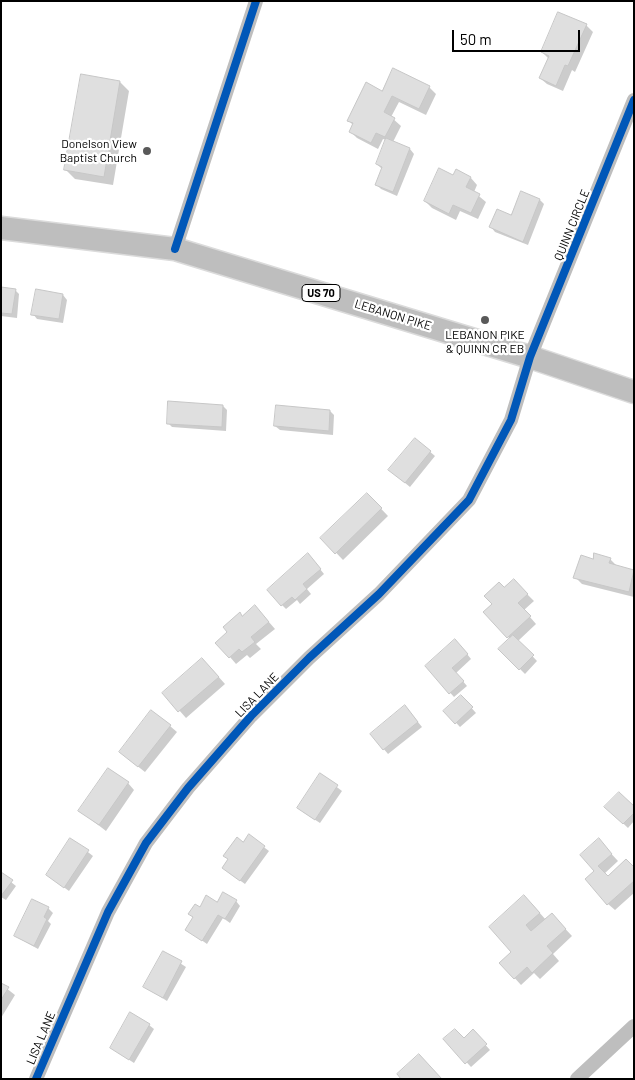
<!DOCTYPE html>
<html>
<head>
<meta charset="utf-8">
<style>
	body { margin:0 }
	#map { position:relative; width:635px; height:1080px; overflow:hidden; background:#fff; font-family:Barlow,sans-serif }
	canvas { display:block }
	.frame { position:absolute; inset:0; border:2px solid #000; pointer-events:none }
	.scale { position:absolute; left:452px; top:30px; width:128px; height:22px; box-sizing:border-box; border:2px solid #000; border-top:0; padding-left:6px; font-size:15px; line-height:18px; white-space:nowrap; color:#000; -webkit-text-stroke:4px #fff; paint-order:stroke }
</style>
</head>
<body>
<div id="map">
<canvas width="635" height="1080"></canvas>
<div class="frame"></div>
<div class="scale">50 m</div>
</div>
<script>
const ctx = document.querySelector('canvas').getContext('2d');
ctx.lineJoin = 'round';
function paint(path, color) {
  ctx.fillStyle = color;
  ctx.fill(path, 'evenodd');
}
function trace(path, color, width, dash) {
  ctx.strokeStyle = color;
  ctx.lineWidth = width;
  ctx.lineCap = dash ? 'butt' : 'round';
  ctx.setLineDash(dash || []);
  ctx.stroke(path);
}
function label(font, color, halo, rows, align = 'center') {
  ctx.font = font + ' Barlow,sans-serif';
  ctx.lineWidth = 4.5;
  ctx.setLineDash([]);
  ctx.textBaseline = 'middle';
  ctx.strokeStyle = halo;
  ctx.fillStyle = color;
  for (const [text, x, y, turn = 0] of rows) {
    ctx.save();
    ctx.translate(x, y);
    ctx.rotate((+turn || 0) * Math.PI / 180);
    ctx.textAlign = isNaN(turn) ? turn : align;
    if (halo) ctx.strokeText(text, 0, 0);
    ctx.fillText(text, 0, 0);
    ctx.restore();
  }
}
paint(new Path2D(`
	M 586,25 L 593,32 L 575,72 L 572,70 L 563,91 L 547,84 L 540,78 L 549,59 L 542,52 Z
	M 82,76 L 120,82 L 129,91 L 113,185 L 75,179 L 66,170 Z
	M 429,87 L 436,94 L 426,115 L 399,102 L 391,117 L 401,126 L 393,142 L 410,149 L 414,154 L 397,196 L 381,189 L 377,185 L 382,169 L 377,164 L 387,140 L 383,139 L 378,149 L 357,138 L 350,131 L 353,125 L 348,120 L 382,92 Z
	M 471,178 L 477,185 L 474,192 L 486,202 L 478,219 L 460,211 L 456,220 L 432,208 L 425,201 Z
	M 540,200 L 544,204 L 528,245 L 495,232 L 491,227 Z
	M 1,288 L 15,290 L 19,294 L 17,318 L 1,316 Z
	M 63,295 L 67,300 L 63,323 L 37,319 L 33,314 Z
	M 223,406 L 227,410 L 226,431 L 172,427 L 168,423 Z
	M 330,411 L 334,415 L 333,435 L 280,430 L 275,426 Z
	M 415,439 L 435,456 L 410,487 L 394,474 Z
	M 367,494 L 388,516 L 343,560 L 322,538 Z
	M 312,559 L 324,574 L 307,589 L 311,594 L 300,604 L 297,600 L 286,609 L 282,605 Z
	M 610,559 L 617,566 L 634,572 L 634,597 L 582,584 L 575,577 L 594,560 Z
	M 520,587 L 534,601 L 524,610 L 536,624 L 518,641 L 537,661 L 525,674 L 500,649 L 510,639 L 485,612 L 504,589 Z
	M 262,614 L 275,629 L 256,644 L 261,649 L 250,658 L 247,655 L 236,664 L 230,657 L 229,633 L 243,617 Z
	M 460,645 L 471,659 L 456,673 L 467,686 L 454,697 L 426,666 Z
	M 209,666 L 225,684 L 186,718 L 164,693 Z
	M 461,696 L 476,713 L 460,727 L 445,711 Z
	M 409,711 L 422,727 L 388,754 L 371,734 Z
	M 170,726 L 177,732 L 145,772 L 127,758 Z
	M 321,775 L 342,791 L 320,823 L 303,812 Z
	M 128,783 L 134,790 L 106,831 L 80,811 Z
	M 606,807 L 634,808 L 634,821 L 628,828 Z
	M 249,836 L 269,851 L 245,884 L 228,872 Z
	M 71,839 L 93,856 L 69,891 L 47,875 Z
	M 605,847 L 618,861 L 604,874 L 608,878 L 634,868 L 634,893 L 615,910 L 608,904 L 596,871 Z
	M 1,874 L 16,886 L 6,900 L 1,897 Z
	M 236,901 L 240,906 L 230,923 L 223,918 L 207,944 L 187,930 L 194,918 L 190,914 L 200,909 Z
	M 531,903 L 546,920 L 558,921 L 572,936 L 553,954 L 559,961 L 540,979 L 534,973 L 521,985 L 501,963 L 513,952 Z
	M 48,908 L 53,913 L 48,921 L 51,924 L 38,949 L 15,936 Z
	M 163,952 L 186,967 L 167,1001 L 145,987 Z
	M 1,984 L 15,995 L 1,1018 Z
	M 149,1025 L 154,1029 L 134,1063 L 111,1048 Z
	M 473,1031 L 490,1050 L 471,1067 L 445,1039 L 464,1040 Z`), '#0003');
const building = new Path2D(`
	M 558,12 L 587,24 L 568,66 L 565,65 L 556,86 L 539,78 L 549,56 L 541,52 Z
	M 393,68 L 430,86 L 419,109 L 392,96 L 384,112 L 395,118 L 385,137 L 376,133 L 371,143 L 349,132 L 353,123 L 347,121 L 366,82 L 382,91 Z
	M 81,74 L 120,81 L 104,177 L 64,170 Z
	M 386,138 L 410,148 L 393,192 L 375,185 L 382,167 L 376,164 Z
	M 439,168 L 453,175 L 456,169 L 471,177 L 466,187 L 480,194 L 471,213 L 453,205 L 449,214 L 424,201 Z
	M 521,191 L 540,199 L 523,242 L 489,227 L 497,209 L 511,215 Z
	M 1,287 L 16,289 L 12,314 L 1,313 Z
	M 36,289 L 63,294 L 59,319 L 31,315 Z
	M 168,401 L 223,405 L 222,427 L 167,424 Z
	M 276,405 L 330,410 L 329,431 L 274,426 Z
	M 415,438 L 431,451 L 405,483 L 388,470 Z
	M 367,493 L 382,508 L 335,554 L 320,538 Z
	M 308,553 L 321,569 L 303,584 L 307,589 L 295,600 L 292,597 L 281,606 L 267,590 Z
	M 594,553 L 611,558 L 609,563 L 634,570 L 629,592 L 573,578 L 581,555 L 593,559 Z
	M 514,579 L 528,594 L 518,603 L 531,616 L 507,638 L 483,612 L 492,604 L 484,596 L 499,582 L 504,587 Z
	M 255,605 L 269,622 L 251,637 L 255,642 L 242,652 L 239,649 L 229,658 L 215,643 L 227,632 L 223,627 L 240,612 L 242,616 Z
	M 513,635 L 534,655 L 519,670 L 498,649 Z
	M 455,639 L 468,654 L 452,668 L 464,681 L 449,694 L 425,666 Z
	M 202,658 L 219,677 L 178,712 L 162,693 Z
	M 461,695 L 473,707 L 455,724 L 443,711 Z
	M 405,705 L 418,722 L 383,750 L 370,734 Z
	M 151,710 L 171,725 L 138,767 L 119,752 Z
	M 108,768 L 129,782 L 99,825 L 78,811 Z
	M 320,773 L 338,785 L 315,820 L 297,808 Z
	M 619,792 L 634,806 L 634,813 L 623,824 L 604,807 Z
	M 249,834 L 265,846 L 240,881 L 222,868 L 228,859 L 223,856 L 237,837 L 243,842 Z
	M 70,838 L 89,850 L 64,888 L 46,875 Z
	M 599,838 L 612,854 L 598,866 L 608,876 L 626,859 L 634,867 L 634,881 L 607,905 L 585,879 L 594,871 L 580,855 Z
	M 1,872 L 13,880 L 1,896 Z
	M 223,892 L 237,900 L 225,919 L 218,915 L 202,941 L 185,930 L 193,917 L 188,914 L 195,904 L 200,907 L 206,895 L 217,902 Z
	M 524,895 L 540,913 L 526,925 L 531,931 L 552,913 L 566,929 L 547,946 L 553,953 L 532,973 L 527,967 L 514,979 L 499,963 L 511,952 L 489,927 Z
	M 32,899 L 49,907 L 44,917 L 47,919 L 34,946 L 14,936 Z
	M 163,951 L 182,961 L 163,998 L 143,987 Z
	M 1,983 L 9,987 L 1,1000 Z
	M 130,1012 L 150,1024 L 129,1060 L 110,1048 Z
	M 455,1029 L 464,1038 L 473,1029 L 487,1044 L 465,1064 L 443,1039 Z
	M 419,1054 L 442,1079 L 401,1079 L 397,1074 Z`);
paint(building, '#dfdfdf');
trace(building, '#c7c7c7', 1);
const primary = new Path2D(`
	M 1,228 L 175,249 L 530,357 L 634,392`);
trace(primary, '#dbdbdb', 25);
trace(new Path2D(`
	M 175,249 L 256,1
	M 36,1079 L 108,912 L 146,843 L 188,788 L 251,716 L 309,658 L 379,594 L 469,500 L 511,420 L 530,357 L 634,100
	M 577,1079 L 634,1026`), '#bebebe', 14);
trace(primary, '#bebebe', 22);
trace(new Path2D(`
	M 175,249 L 256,1
	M 36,1079 L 108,912 L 146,843 L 188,788 L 251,716 L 309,658 L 379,594 L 469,500 L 511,420 L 530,357 L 634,100`), '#0057b8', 8);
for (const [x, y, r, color] of [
	[147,151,5,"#595959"],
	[485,320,5,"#595959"]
]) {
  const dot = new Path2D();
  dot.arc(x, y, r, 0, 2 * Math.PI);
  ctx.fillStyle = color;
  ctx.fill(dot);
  trace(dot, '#fff', 2);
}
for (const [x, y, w] of [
	[321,293,38]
]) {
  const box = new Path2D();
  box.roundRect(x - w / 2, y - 8.5, w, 17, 4);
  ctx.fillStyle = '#fff';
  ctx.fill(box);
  trace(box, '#000', 1);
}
label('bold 11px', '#000', null, [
	["US 70",321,293]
]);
label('12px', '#000', '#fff', [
	["Donelson View",137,144],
	["Baptist Church",137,158],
	["LEBANON PIKE",485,335,"center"],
	["& QUINN CR EB",485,349,"center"]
], 'right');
label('12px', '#000', '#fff', [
	["QUINN CIRCLE",572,225,-68],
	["LEBANON PIKE",393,315,17],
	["LISA LANE",257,695,-46],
	["LISA LANE",41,1038,-67]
]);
</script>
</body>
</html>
